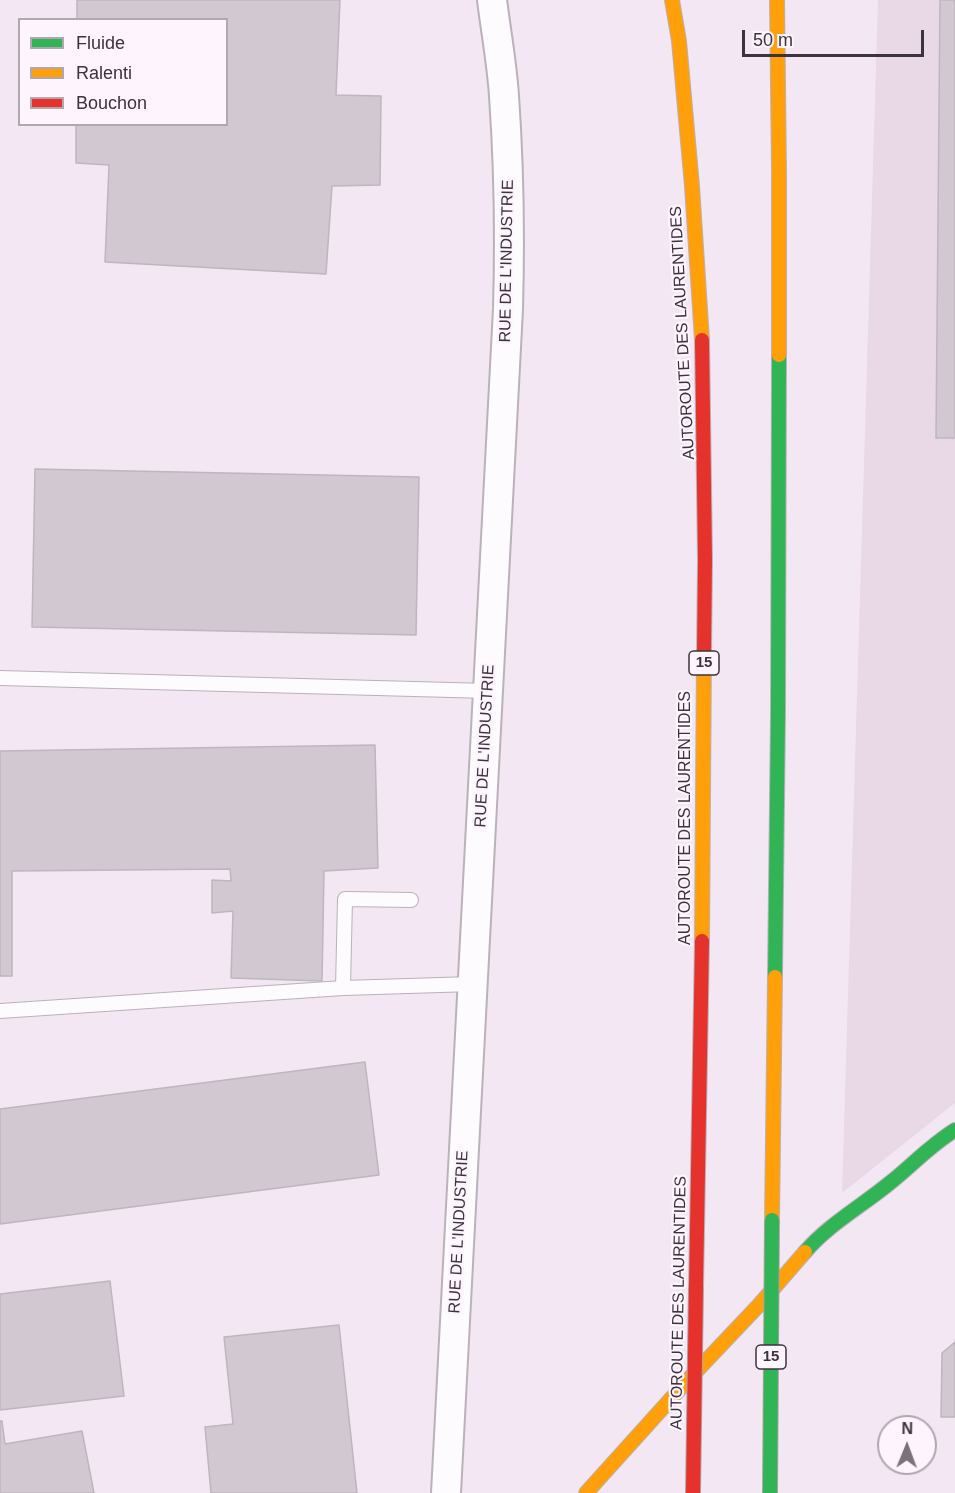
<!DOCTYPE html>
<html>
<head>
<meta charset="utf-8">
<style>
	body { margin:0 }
	#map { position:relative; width:955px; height:1493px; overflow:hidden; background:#f3e7f3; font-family:Arial,sans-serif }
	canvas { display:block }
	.legend { position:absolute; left:18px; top:18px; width:210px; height:108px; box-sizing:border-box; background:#fdf4fd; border:2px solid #b0a7b0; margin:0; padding:8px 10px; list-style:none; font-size:18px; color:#3c333c }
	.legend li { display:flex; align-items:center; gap:12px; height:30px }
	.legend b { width:30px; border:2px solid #b0a7b0 }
	.north { position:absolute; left:877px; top:1415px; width:60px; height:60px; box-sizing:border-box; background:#fdf4fd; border:2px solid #b0a7b0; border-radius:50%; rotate:1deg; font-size:16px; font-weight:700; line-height:24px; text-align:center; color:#3c333c }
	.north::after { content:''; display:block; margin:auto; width:21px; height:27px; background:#7c727c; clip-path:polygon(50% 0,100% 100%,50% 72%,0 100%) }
	.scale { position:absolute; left:742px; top:30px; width:182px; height:27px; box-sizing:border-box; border:3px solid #3c333c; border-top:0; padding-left:8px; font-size:18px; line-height:21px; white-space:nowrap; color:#3c333c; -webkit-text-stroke:4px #fdf4fd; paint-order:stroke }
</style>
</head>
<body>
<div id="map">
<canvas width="955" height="1493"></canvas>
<ul class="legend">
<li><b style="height:8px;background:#30b455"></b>Fluide</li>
<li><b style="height:8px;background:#ff9f0a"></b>Ralenti</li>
<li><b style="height:8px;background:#e5322d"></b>Bouchon</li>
</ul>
<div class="north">N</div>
<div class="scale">50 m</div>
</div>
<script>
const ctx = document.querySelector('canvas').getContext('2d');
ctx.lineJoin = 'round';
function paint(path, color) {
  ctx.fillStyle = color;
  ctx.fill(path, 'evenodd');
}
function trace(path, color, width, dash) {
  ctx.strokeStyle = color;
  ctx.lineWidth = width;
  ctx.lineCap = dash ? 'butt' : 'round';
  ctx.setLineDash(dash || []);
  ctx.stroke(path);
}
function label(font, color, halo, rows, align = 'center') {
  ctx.font = font + ' Arial,sans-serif';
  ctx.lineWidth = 4.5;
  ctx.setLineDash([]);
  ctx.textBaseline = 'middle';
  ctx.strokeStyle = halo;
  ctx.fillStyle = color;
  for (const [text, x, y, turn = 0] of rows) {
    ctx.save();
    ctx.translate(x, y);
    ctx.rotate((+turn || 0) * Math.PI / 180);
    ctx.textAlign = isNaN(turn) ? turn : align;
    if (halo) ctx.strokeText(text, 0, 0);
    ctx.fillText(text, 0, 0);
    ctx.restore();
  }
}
paint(new Path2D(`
	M 878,0 L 955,0 L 955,1103 L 842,1193 Z`), '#e9d8e6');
const building = new Path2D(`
	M 77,0 L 340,0 L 336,95 L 381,96 L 380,185 L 332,186 L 326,274 L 105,262 L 109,165 L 76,163 L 76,124 L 226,124 L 226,20 L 77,20 Z
	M 940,0 L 955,0 L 955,438 L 936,438 Z
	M 35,469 L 419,477 L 416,635 L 32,627 Z
	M 375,745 L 378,868 L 324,871 L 322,981 L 231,978 L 233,911 L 212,913 L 212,880 L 231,881 L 230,869 L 12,871 L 12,976 L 0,976 L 0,751 Z
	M 365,1062 L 379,1175 L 0,1224 L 0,1109 Z
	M 110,1281 L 124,1396 L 0,1410 L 0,1294 Z
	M 339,1325 L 357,1493 L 211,1493 L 205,1427 L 233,1424 L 224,1337 Z
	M 955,1342 L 955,1417 L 941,1417 L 942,1353 Z
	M 0,1421 L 2,1421 L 5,1444 L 82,1431 L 94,1493 L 0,1493 Z`);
paint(building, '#d1c8d1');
trace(building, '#bfb5bf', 1.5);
const lane = new Path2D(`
	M 0,678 L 489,691
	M 343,988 L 473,984
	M 0,1011 L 343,988 L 345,899 L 411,900`);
const street = new Path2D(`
	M 446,1493 L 508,309 C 510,238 509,167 504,96 C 502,64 496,32 492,0`);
const fast = new Path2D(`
	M 775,977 L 778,713 L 779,355
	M 805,1252 C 829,1224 862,1206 891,1182 C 912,1165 931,1145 955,1130`);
const slow = new Path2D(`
	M 672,0 L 679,41 L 692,186 L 702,340
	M 777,0 L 779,171 L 779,355
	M 702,941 L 704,653
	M 772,1220 L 775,977
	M 586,1493 L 687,1381 L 759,1305 L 805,1252`);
const jam = new Path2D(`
	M 702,340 L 705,560 L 704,653
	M 696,1287 L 702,941`);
trace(lane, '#bab1ba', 16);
trace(street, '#bab1ba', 32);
trace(fast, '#bab1ba', 16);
trace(slow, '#bab1ba', 16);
trace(jam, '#bab1ba', 16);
trace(lane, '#fdfbfd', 14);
trace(street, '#fdfbfd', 28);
trace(fast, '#30b455', 14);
trace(slow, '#ff9f0a', 14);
trace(jam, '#e5322d', 14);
const fastBridge = new Path2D(`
	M 770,1493 L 772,1220`);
const jamBridge = new Path2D(`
	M 693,1493 L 696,1287`);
trace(fastBridge, '#afa29e', 16, []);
trace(jamBridge, '#afa29e', 16, []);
trace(fastBridge, '#30b455', 14);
trace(jamBridge, '#e5322d', 14);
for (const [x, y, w] of [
	[704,663,30],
	[771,1357,30]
]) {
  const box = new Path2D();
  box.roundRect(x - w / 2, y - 12, w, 24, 4.5);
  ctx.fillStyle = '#fdf4fd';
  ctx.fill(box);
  trace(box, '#3c333c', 1.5);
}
label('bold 15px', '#3c333c', null, [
	["15",704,663],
	["15",771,1357]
]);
label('16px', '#3c333c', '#fdf4fd', [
	["RUE DE L'INDUSTRIE",507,261,-89],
	["AUTOROUTE DES LAURENTIDES",683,333,-93],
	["RUE DE L'INDUSTRIE",485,746,-87],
	["AUTOROUTE DES LAURENTIDES",686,818,-90],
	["RUE DE L'INDUSTRIE",459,1232,-87],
	["AUTOROUTE DES LAURENTIDES",679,1303,-89]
]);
</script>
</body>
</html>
